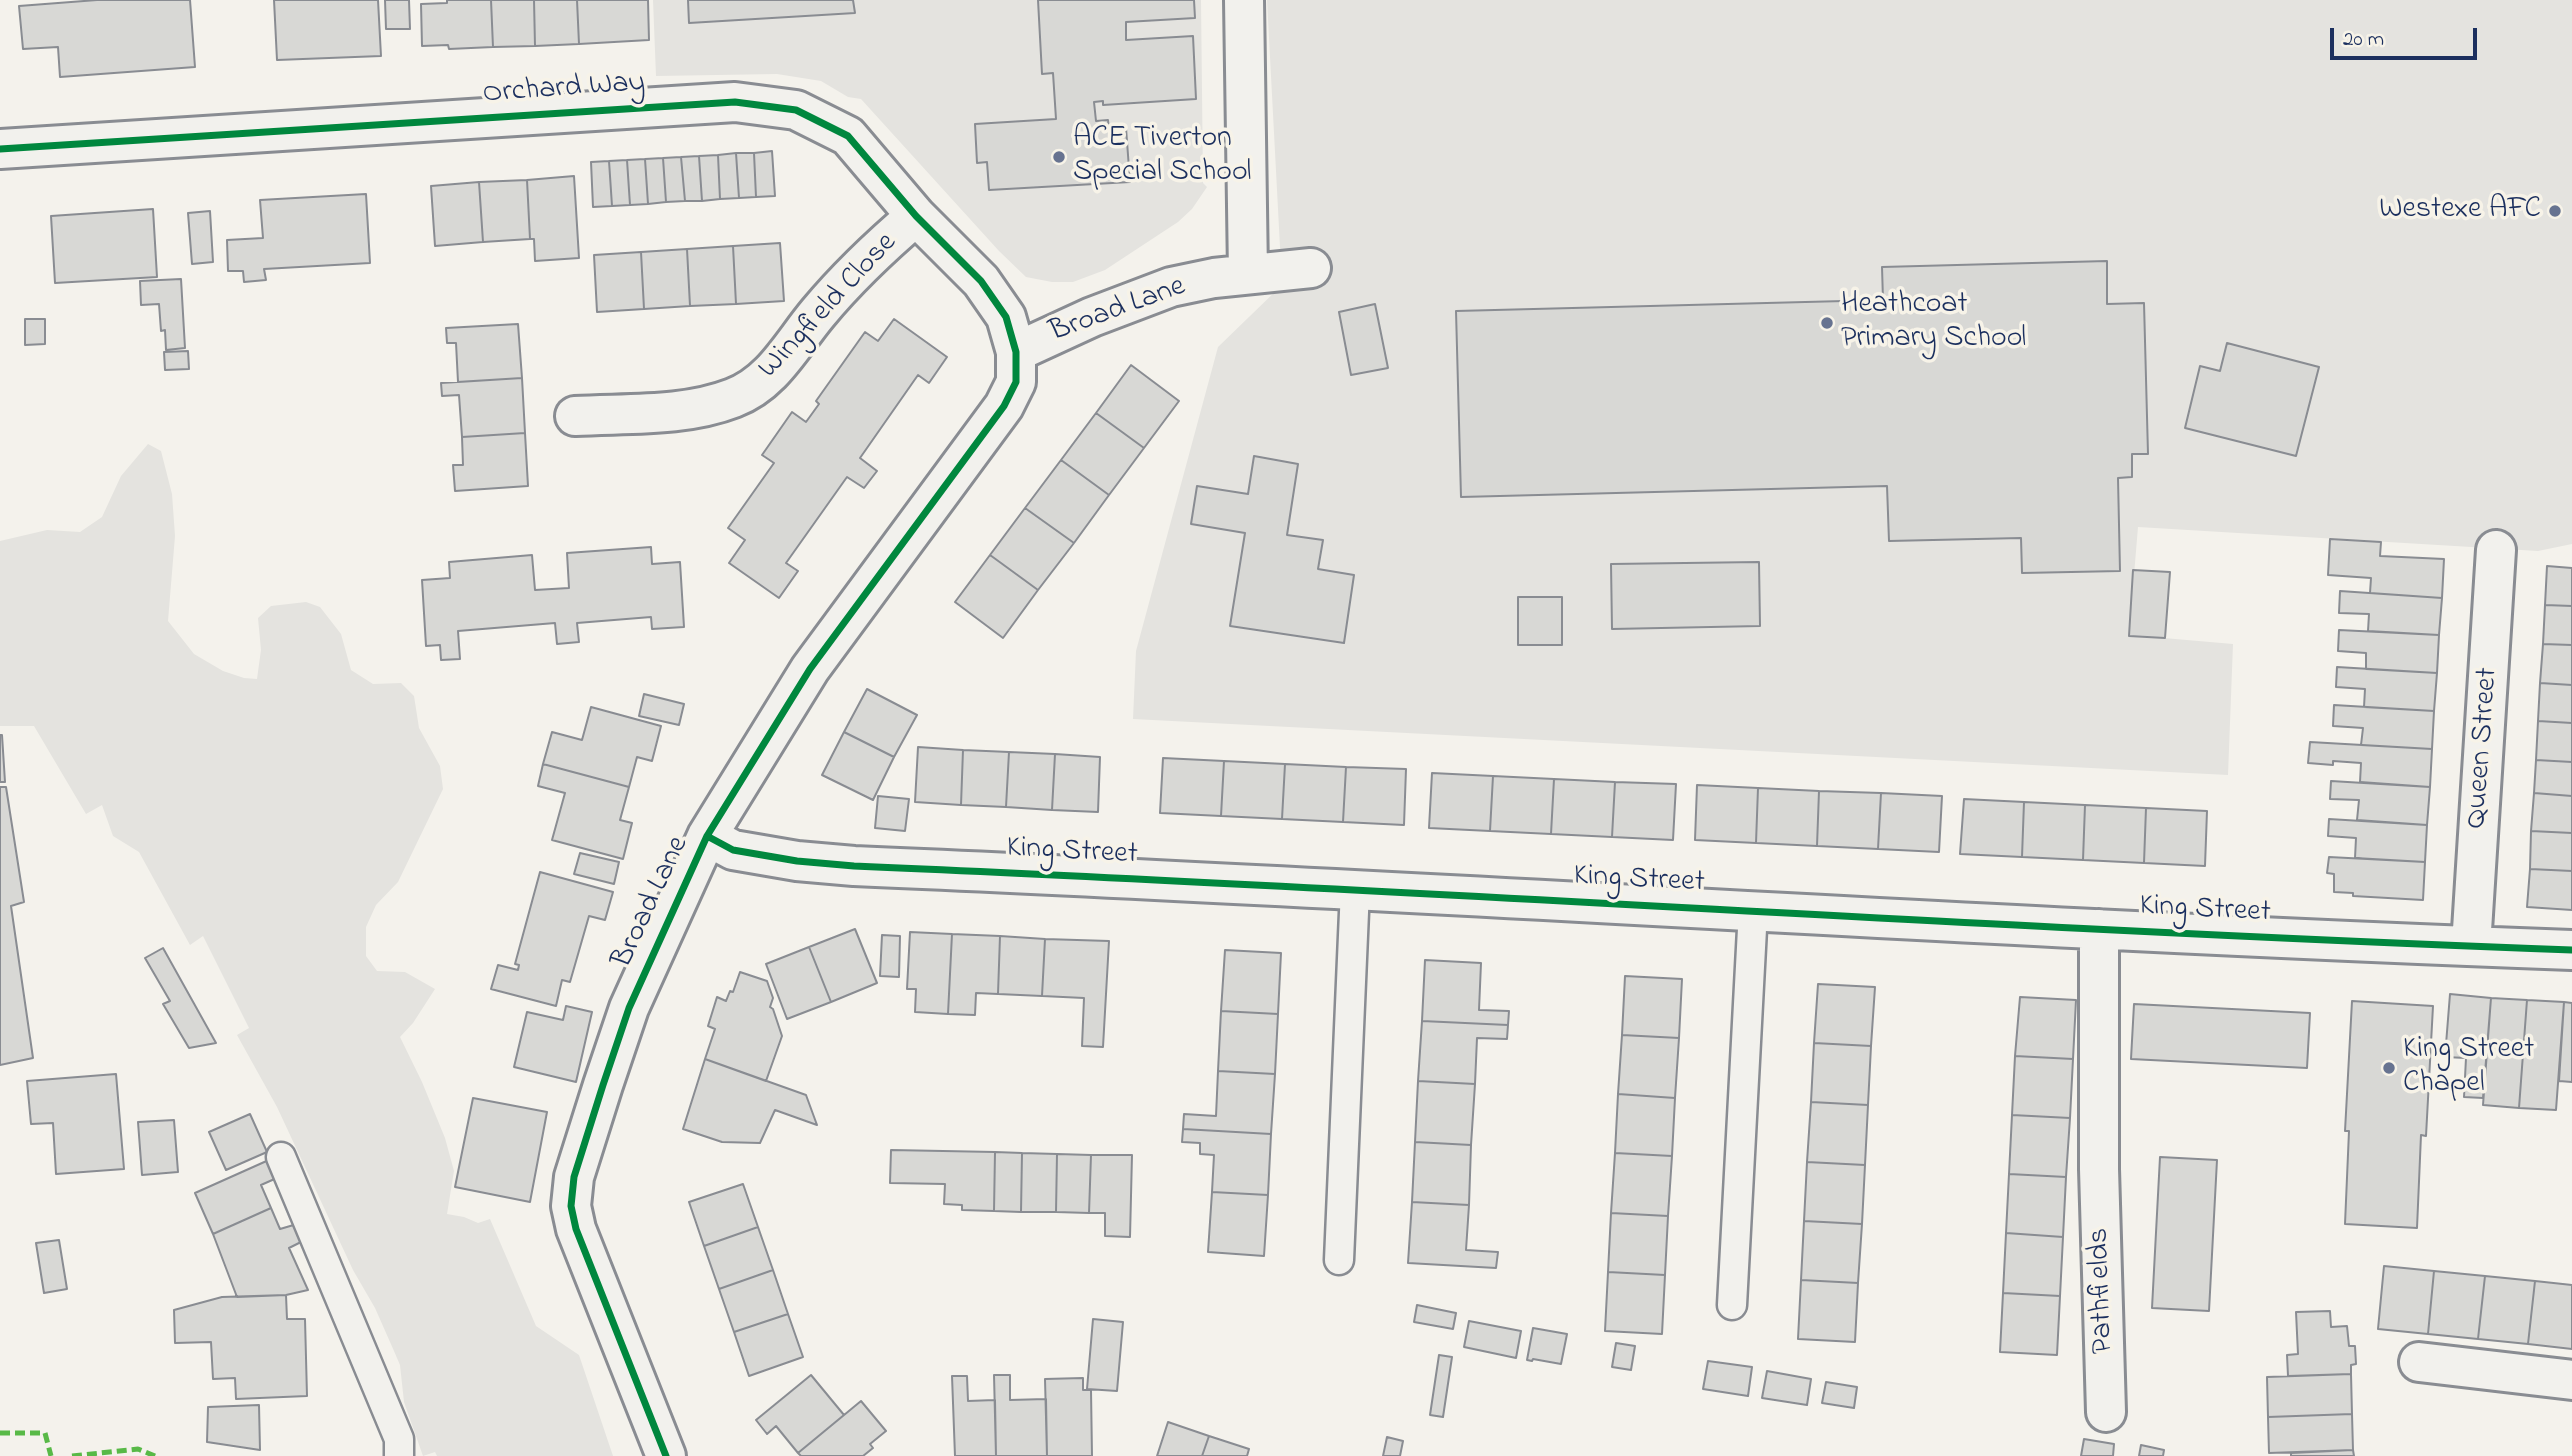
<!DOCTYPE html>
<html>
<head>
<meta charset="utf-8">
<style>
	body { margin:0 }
	#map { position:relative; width:2572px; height:1456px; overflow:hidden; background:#f4f2ec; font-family:"Indie Flower",sans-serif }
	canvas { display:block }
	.scale { position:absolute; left:2330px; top:28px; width:147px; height:32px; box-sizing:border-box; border:4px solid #1b2f5e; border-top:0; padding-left:9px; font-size:21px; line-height:24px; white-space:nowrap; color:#1b2f5e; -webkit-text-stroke:5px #f7f3e8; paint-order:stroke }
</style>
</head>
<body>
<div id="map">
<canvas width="2572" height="1456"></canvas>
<div class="scale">20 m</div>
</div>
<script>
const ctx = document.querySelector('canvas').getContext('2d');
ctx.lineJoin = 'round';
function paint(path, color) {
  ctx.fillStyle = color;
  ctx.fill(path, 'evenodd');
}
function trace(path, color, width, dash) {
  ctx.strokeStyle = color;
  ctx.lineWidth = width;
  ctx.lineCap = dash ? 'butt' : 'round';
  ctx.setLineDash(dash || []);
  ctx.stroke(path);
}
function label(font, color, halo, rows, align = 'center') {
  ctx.font = font + ' "Indie Flower",sans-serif';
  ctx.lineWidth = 7;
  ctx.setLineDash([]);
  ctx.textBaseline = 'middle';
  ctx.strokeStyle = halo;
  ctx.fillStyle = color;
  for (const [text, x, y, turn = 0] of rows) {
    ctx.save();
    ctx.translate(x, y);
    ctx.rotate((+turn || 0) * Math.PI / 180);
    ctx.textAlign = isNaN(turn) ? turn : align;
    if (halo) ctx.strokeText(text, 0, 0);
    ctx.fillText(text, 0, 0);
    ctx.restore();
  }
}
paint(new Path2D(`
	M 653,0 L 1201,0 L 1203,183 L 1207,187 L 1192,209 L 1178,222 L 1105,270 L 1073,282 L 1052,282 L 1026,277 L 999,251 L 861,99 L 848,97 L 821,81 L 777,74 L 656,76 Z
	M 1267,0 L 2572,0 L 2572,544 L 2538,551 L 2138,527 L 2129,635 L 2233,644 L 2228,775 L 1133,719 L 1136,651 L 1218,347 L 1282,285 Z
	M 148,444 L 161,451 L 172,494 L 175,536 L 168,621 L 194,654 L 223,671 L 244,678 L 257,679 L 261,650 L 258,618 L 271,606 L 306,602 L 320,607 L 341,634 L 351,670 L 373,684 L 401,683 L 414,696 L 419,728 L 440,766 L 443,789 L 398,882 L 376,905 L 366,927 L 366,956 L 377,971 L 405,972 L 435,989 L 413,1023 L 400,1037 L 422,1082 L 445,1138 L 454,1171 L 447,1214 L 464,1217 L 478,1223 L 490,1219 L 536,1326 L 579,1355 L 613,1456 L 437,1456 L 435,1452 L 423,1456 L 404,1402 L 400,1365 L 394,1351 L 375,1308 L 353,1270 L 277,1107 L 237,1035 L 249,1028 L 203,936 L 190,945 L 139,852 L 113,836 L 102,805 L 86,814 L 34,726 L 0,726 L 0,541 L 47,530 L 80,532 L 102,517 L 121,476 Z`), '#e4e3df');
const building = new Path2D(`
	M 97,0 L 190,0 L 195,67 L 60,77 L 58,47 L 23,49 L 19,6 Z
	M 274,0 L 378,0 L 381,56 L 277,60 Z
	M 385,0 L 409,0 L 410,29 L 386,29 Z
	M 447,0 L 491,0 L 493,47 L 449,49 L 448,45 L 422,46 L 421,4 L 447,3 Z
	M 491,0 L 534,0 L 535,46 L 493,47 Z
	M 534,0 L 577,0 L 579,44 L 535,46 Z
	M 577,0 L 648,0 L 649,40 L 579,44 Z
	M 688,0 L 853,0 L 855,13 L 689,23 Z
	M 1038,0 L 1194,0 L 1195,18 L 1126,22 L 1126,40 L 1193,36 L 1196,99 L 1103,105 L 1103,101 L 1094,102 L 1096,121 L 1108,120 L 1109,129 L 1126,128 L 1130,182 L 989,190 L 987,162 L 977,163 L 975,124 L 1056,119 L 1053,73 L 1042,74 Z
	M 772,151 L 775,196 L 756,197 L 754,153 Z
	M 736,153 L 754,153 L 756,197 L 739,198 Z
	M 736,153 L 739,198 L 720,199 L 718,155 Z
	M 718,155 L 720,199 L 702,201 L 699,156 Z
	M 699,156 L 702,201 L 685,201 L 681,157 Z
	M 681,157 L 685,201 L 666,202 L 663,158 Z
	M 663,158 L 666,202 L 648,204 L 645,159 Z
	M 645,159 L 648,204 L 630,205 L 627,160 Z
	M 627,160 L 630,205 L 612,206 L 609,161 Z
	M 609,161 L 612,206 L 593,207 L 591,162 Z
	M 574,176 L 579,258 L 535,261 L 534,239 L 530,239 L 527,180 Z
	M 527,180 L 530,239 L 483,242 L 479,182 Z
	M 479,182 L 483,242 L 435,246 L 431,186 Z
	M 366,194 L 370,263 L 264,269 L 266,280 L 244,282 L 243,271 L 228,271 L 227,240 L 263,238 L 260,200 Z
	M 153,209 L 157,277 L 55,283 L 51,216 Z
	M 210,211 L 213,262 L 192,264 L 188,213 Z
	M 780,243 L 784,301 L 736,304 L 733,246 Z
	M 733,246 L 736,304 L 690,306 L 687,249 Z
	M 687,249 L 690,306 L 644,309 L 641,252 Z
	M 641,252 L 644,309 L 597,312 L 594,255 Z
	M 2107,261 L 2107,304 L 2144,303 L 2148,454 L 2132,454 L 2132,477 L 2118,478 L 2120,571 L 2022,573 L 2021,538 L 1889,541 L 1887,486 L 1461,497 L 1456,311 L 1883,300 L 1882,267 Z
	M 181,279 L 185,348 L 166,350 L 165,330 L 161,331 L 159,304 L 141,305 L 140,281 Z
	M 1375,304 L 1388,368 L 1351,375 L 1339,312 Z
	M 25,319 L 45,319 L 45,344 L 25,345 Z
	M 894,319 L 947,357 L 929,383 L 918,375 L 860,458 L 877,471 L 864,488 L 847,477 L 786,563 L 798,571 L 779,598 L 729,563 L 745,540 L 728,528 L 774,463 L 762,455 L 792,412 L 806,422 L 819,404 L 816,401 L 865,332 L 878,341 Z
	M 518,324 L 522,378 L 458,382 L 456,343 L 447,343 L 446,328 Z
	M 2227,343 L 2319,367 L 2296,456 L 2185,428 L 2200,366 L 2220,371 Z
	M 188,351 L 189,369 L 165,370 L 164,352 Z
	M 1131,365 L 1179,401 L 1144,448 L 1096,413 Z
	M 522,378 L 525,433 L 462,437 L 459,395 L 442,396 L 441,383 Z
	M 1096,413 L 1144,448 L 1109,495 L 1061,460 Z
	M 525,433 L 528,486 L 455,491 L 453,465 L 463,465 L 462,437 Z
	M 1254,456 L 1298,464 L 1287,535 L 1323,540 L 1318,569 L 1354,575 L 1344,643 L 1230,626 L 1245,533 L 1191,524 L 1197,486 L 1248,494 Z
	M 1061,460 L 1109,495 L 1074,543 L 1025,508 Z
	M 1025,508 L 1074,543 L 1038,590 L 990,555 Z
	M 2330,539 L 2381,542 L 2380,556 L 2444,559 L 2442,598 L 2370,593 L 2371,578 L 2328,575 Z
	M 651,547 L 652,564 L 680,562 L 684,627 L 652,629 L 651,617 L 577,623 L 579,642 L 557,644 L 555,623 L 458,631 L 460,659 L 441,660 L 440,645 L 426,646 L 422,580 L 450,578 L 449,562 L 532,555 L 535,590 L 569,588 L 567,553 Z
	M 990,555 L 1038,590 L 1003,638 L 955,602 Z
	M 1759,562 L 1760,626 L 1612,629 L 1611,564 Z
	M 2547,566 L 2572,568 L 2572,606 L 2545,605 Z
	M 2133,570 L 2170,572 L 2165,638 L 2129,636 Z
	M 2340,591 L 2442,598 L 2439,635 L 2368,631 L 2369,614 L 2339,613 Z
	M 1518,597 L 1562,597 L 1562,645 L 1518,645 Z
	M 2545,605 L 2572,606 L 2572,645 L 2543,644 Z
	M 2339,630 L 2439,635 L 2437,673 L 2366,669 L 2366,653 L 2338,651 Z
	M 2543,644 L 2572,645 L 2572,685 L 2540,683 Z
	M 2337,667 L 2437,673 L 2434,711 L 2364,707 L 2365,689 L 2336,687 Z
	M 2540,683 L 2572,685 L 2572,723 L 2538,721 Z
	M 867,689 L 917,715 L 894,757 L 844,732 Z
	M 644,694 L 684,704 L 679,725 L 639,716 Z
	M 2334,705 L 2434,711 L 2432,749 L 2361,745 L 2363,728 L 2333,726 Z
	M 591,707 L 661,726 L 652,761 L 637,757 L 629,787 L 543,764 L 552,732 L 582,740 Z
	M 2538,721 L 2572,723 L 2572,762 L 2536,760 Z
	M 844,732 L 894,757 L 873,800 L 822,775 Z
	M 0,735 L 2,735 L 5,782 L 0,782 Z
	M 2310,742 L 2432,749 L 2430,787 L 2360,782 L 2361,763 L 2333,761 L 2333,765 L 2308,763 Z
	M 918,747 L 963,750 L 961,805 L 915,802 Z
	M 963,750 L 1009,752 L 1006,807 L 961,805 Z
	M 1009,752 L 1055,754 L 1052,810 L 1006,807 Z
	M 1055,754 L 1100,757 L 1098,812 L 1052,810 Z
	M 1163,758 L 1224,761 L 1221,816 L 1160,813 Z
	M 2536,760 L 2572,762 L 2572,796 L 2534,793 Z
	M 1224,761 L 1285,764 L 1282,819 L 1221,816 Z
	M 543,764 L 629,787 L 620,820 L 632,823 L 623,859 L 552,840 L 565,793 L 538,786 Z
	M 1285,764 L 1346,767 L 1343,822 L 1282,819 Z
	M 1346,767 L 1406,769 L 1404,825 L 1343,822 Z
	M 1432,773 L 1493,776 L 1490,831 L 1429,828 Z
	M 1493,776 L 1554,779 L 1551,834 L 1490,831 Z
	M 1554,779 L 1615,782 L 1612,837 L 1551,834 Z
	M 2331,781 L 2430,787 L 2427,825 L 2357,820 L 2359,800 L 2330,799 Z
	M 1615,782 L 1676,784 L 1673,840 L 1612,837 Z
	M 1697,785 L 1758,788 L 1756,843 L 1695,840 Z
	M 0,787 L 6,787 L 24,902 L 11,906 L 33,1058 L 0,1065 Z
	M 1758,788 L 1819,791 L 1817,846 L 1756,843 Z
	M 1819,791 L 1881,793 L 1878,849 L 1817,846 Z
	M 1881,793 L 1942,796 L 1939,852 L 1878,849 Z
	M 2534,793 L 2572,796 L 2572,833 L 2531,831 Z
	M 878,796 L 909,799 L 905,831 L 875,828 Z
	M 1964,799 L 2024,802 L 2022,857 L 1960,854 Z
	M 2024,802 L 2085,805 L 2083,860 L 2022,857 Z
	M 2085,805 L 2146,808 L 2144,863 L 2083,860 Z
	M 2146,808 L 2207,811 L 2205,866 L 2144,863 Z
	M 2329,819 L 2427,825 L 2425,862 L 2355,858 L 2356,838 L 2328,836 Z
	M 2531,831 L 2572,833 L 2572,871 L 2530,869 Z
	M 580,853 L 619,862 L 614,884 L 574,874 Z
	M 2329,857 L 2425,862 L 2423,900 L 2353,896 L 2353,893 L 2334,892 L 2334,874 L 2327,873 Z
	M 2530,869 L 2572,871 L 2572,910 L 2527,907 Z
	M 540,872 L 613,892 L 605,920 L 589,916 L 570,982 L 562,980 L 556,1006 L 491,989 L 498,965 L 518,970 L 519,965 L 515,964 Z
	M 855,929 L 877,983 L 831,1002 L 809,947 Z
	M 910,932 L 952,934 L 948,1014 L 915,1012 L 916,989 L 907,989 Z
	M 952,934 L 1000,936 L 998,994 L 976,993 L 975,1015 L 948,1014 Z
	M 882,935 L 900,936 L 899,977 L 880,976 Z
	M 1000,936 L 1045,939 L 1042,996 L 998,994 Z
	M 1045,939 L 1109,941 L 1103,1047 L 1082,1046 L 1084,998 L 1042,996 Z
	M 809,947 L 831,1002 L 787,1019 L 766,964 Z
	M 163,948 L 216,1043 L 189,1048 L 163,1004 L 170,1001 L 145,958 Z
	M 1225,950 L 1281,953 L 1278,1014 L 1221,1011 Z
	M 1425,960 L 1481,963 L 1479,1010 L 1509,1011 L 1508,1025 L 1422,1021 Z
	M 740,972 L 767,981 L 773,998 L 770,1007 L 773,1009 L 782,1036 L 766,1081 L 705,1059 L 715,1029 L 708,1026 L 717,997 L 726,1001 L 730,991 L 733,992 Z
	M 1625,976 L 1682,979 L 1679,1038 L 1622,1035 Z
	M 1818,984 L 1875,987 L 1871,1046 L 1814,1043 Z
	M 2450,994 L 2491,998 L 2483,1098 L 2464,1097 L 2466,1058 L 2445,1057 Z
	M 2020,997 L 2076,1000 L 2073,1059 L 2015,1056 Z
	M 2491,998 L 2527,1000 L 2519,1108 L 2483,1105 Z
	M 2527,1000 L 2564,1002 L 2556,1110 L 2519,1108 Z
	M 2352,1001 L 2433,1006 L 2426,1136 L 2421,1135 L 2417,1228 L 2345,1224 L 2349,1131 L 2345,1131 Z
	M 2564,1002 L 2572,1003 L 2572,1082 L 2559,1081 Z
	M 2134,1004 L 2310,1013 L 2307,1068 L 2131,1059 Z
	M 566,1006 L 592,1012 L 576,1082 L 514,1067 L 527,1012 L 563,1020 Z
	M 1221,1011 L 1278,1014 L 1275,1074 L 1218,1071 Z
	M 1422,1021 L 1508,1025 L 1507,1039 L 1477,1038 L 1475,1084 L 1418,1081 Z
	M 1622,1035 L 1679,1038 L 1675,1098 L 1618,1094 Z
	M 1814,1043 L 1871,1046 L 1868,1105 L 1811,1102 Z
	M 2015,1056 L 2073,1059 L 2070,1118 L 2012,1115 Z
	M 705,1059 L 806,1095 L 817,1125 L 775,1110 L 760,1143 L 722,1142 L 683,1129 Z
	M 1218,1071 L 1275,1074 L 1271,1134 L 1183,1129 L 1184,1114 L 1216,1116 Z
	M 116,1074 L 124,1169 L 56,1174 L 53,1123 L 31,1124 L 27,1081 Z
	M 1418,1081 L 1475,1084 L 1471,1145 L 1415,1142 Z
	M 1618,1094 L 1675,1098 L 1672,1156 L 1615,1153 Z
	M 473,1098 L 547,1112 L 530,1202 L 455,1187 Z
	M 1811,1102 L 1868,1105 L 1865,1165 L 1807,1162 Z
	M 250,1114 L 267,1152 L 226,1170 L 209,1132 Z
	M 2012,1115 L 2070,1118 L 2066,1177 L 2009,1174 Z
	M 174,1120 L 178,1172 L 142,1175 L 138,1122 Z
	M 1183,1129 L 1271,1134 L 1268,1195 L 1212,1192 L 1214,1155 L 1200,1154 L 1200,1143 L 1182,1142 Z
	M 1415,1142 L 1471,1145 L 1469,1205 L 1412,1202 Z
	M 891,1150 L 995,1152 L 994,1211 L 962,1210 L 962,1205 L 944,1204 L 945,1184 L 890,1183 Z
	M 995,1152 L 1022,1153 L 1021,1212 L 994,1211 Z
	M 1022,1153 L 1057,1154 L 1056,1212 L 1021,1212 Z
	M 1615,1153 L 1672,1156 L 1668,1216 L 1611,1213 Z
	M 1057,1154 L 1091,1155 L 1089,1213 L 1056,1212 Z
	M 1091,1155 L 1132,1155 L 1130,1237 L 1105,1236 L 1105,1213 L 1089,1213 Z
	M 2160,1157 L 2217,1160 L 2209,1311 L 2152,1308 Z
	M 271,1159 L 279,1177 L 261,1185 L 271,1208 L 213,1234 L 195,1193 Z
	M 1807,1162 L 1865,1165 L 1862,1224 L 1804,1221 Z
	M 2009,1174 L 2066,1177 L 2063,1237 L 2006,1233 Z
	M 743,1184 L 758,1227 L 704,1246 L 689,1202 Z
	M 1212,1192 L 1268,1195 L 1264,1256 L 1208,1252 Z
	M 1412,1202 L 1469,1205 L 1466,1250 L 1498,1252 L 1496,1268 L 1408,1263 Z
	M 271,1208 L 280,1229 L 297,1224 L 305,1240 L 289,1248 L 308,1290 L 286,1295 L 237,1297 L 213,1234 Z
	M 1611,1213 L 1668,1216 L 1665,1275 L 1608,1272 Z
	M 1804,1221 L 1862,1224 L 1858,1283 L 1801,1280 Z
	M 758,1227 L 773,1270 L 719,1289 L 704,1246 Z
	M 2006,1233 L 2063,1237 L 2060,1296 L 2003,1293 Z
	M 59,1240 L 67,1289 L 44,1293 L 36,1243 Z
	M 2384,1266 L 2434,1271 L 2428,1334 L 2378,1329 Z
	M 773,1270 L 788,1314 L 734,1332 L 719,1289 Z
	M 2434,1271 L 2485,1276 L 2478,1339 L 2428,1334 Z
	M 1608,1272 L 1665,1275 L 1662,1334 L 1605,1331 Z
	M 2485,1276 L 2535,1281 L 2528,1344 L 2478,1339 Z
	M 1801,1280 L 1858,1283 L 1855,1342 L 1798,1339 Z
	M 2535,1281 L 2572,1285 L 2572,1349 L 2528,1344 Z
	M 2003,1293 L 2060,1296 L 2057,1355 L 2000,1352 Z
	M 286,1295 L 287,1319 L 305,1319 L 307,1396 L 236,1399 L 235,1378 L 213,1379 L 211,1342 L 175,1343 L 174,1310 L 222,1297 Z
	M 1417,1305 L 1456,1313 L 1453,1329 L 1414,1322 Z
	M 2330,1311 L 2331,1327 L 2347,1326 L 2349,1346 L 2355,1346 L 2356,1364 L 2351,1365 L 2351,1374 L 2288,1376 L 2287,1355 L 2298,1354 L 2296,1312 Z
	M 788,1314 L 803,1357 L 749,1376 L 734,1332 Z
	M 1093,1319 L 1123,1322 L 1117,1391 L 1087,1389 Z
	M 1469,1321 L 1521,1331 L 1516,1358 L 1464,1347 Z
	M 1533,1328 L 1567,1334 L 1561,1364 L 1533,1359 L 1532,1361 L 1527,1360 Z
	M 1616,1343 L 1635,1346 L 1631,1370 L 1612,1367 Z
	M 1439,1355 L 1452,1357 L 1443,1417 L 1430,1415 Z
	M 1708,1361 L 1752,1367 L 1748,1396 L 1703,1389 Z
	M 1767,1371 L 1811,1379 L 1807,1405 L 1762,1398 Z
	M 2351,1374 L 2352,1414 L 2268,1417 L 2267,1377 Z
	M 811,1375 L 844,1415 L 798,1453 L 776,1426 L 767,1434 L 756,1420 Z
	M 994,1375 L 1010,1375 L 1010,1400 L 1046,1399 L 1047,1456 L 996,1456 Z
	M 952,1376 L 967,1376 L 968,1401 L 995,1400 L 996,1456 L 955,1456 Z
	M 1083,1378 L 1083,1390 L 1091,1390 L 1092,1456 L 1047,1456 L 1045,1379 Z
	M 1826,1382 L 1857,1387 L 1854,1408 L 1822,1403 Z
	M 861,1401 L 886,1431 L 870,1444 L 873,1448 L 863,1456 L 801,1456 L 798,1453 Z
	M 259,1405 L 260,1450 L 207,1442 L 208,1407 Z
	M 2352,1414 L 2353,1450 L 2269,1453 L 2268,1417 Z
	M 1168,1422 L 1209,1436 L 1202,1456 L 1157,1456 Z
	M 1209,1436 L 1249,1449 L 1247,1456 L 1202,1456 Z
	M 1387,1437 L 1403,1441 L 1400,1456 L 1383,1456 Z
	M 2084,1439 L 2114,1444 L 2113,1456 L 2081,1456 Z
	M 2141,1445 L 2164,1450 L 2163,1456 L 2139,1456 Z
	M 2353,1450 L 2354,1456 L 2291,1456 L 2291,1453 Z`);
paint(building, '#d8d8d5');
trace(building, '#898c92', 2);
const service = new Path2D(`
	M 281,1157 L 399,1439 L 399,1456
	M 1339,1260 L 1355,889
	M 1732,1305 L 1753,910`);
const minor = new Path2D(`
	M 1244,0 L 1248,274
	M 0,149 L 735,102 L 796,110 L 848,136 L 916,216 L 981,281 L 1006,317 L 1016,352 L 1016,382 L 1004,406 L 810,669 L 707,836 L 629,1008 L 603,1085 L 574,1177 L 571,1206 L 576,1229 L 666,1456
	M 1016,352 L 1092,317 L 1171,287 L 1214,278 L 1311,268
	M 575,416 C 627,413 684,417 733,398 C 773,383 792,344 818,313 C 847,278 882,245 916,216
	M 707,836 L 733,850 L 797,861 L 854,866 C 1427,890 1999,929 2572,950
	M 2099,929 L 2099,1169 L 2106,1412
	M 2471,946 L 2496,550
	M 2419,1362 L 2572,1380`);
trace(service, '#898c92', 33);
trace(minor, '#898c92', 44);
trace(service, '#f2f1ed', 28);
trace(minor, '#f2f1ed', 38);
trace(new Path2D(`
	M 0,1433 L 45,1433 L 51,1456
	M 72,1456 L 138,1449 L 155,1456`), '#58b947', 5, [10, 5]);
trace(new Path2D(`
	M 0,149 L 735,102 L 796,110 L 848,136 L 916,216 L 981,281 L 1006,317 L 1016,352 L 1016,382 L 1004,406 L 810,669 L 707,836 L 629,1008 L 603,1085 L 574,1177 L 571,1206 L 576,1229 L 666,1456
	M 707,836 L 733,850 L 797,861 L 854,866 C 1427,890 1999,929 2572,950`), '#00873e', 7);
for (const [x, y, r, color] of [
	[1059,157,7,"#677390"],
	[2555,211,7,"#677390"],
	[1827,323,7,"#677390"],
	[2389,1068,7,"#677390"]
]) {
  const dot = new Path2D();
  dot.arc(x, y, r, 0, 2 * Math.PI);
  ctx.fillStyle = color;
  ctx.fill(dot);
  trace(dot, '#f7f3e8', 2.5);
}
label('30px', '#1b2f5e', '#f7f3e8', [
	["Orchard Way",564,90,-4],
	["Wingfield Close",829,307,-47],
	["Broad Lane",1118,311,-20],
	["Queen Street",2484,748,-86],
	["King Street",1072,853,3],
	["King Street",1639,881,3],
	["Broad Lane",652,903,-65],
	["King Street",2205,911,3],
	["Pathfields",2103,1291,-92]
]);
label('30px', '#1b2f5e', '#f7f3e8', [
	["ACE Tiverton",1073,140],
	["Special School",1073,174],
	["Westexe AFC",2541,211,"right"],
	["Heathcoat",1841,306],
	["Primary School",1841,340],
	["King Street",2403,1051],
	["Chapel",2403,1085]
], 'left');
</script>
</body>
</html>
